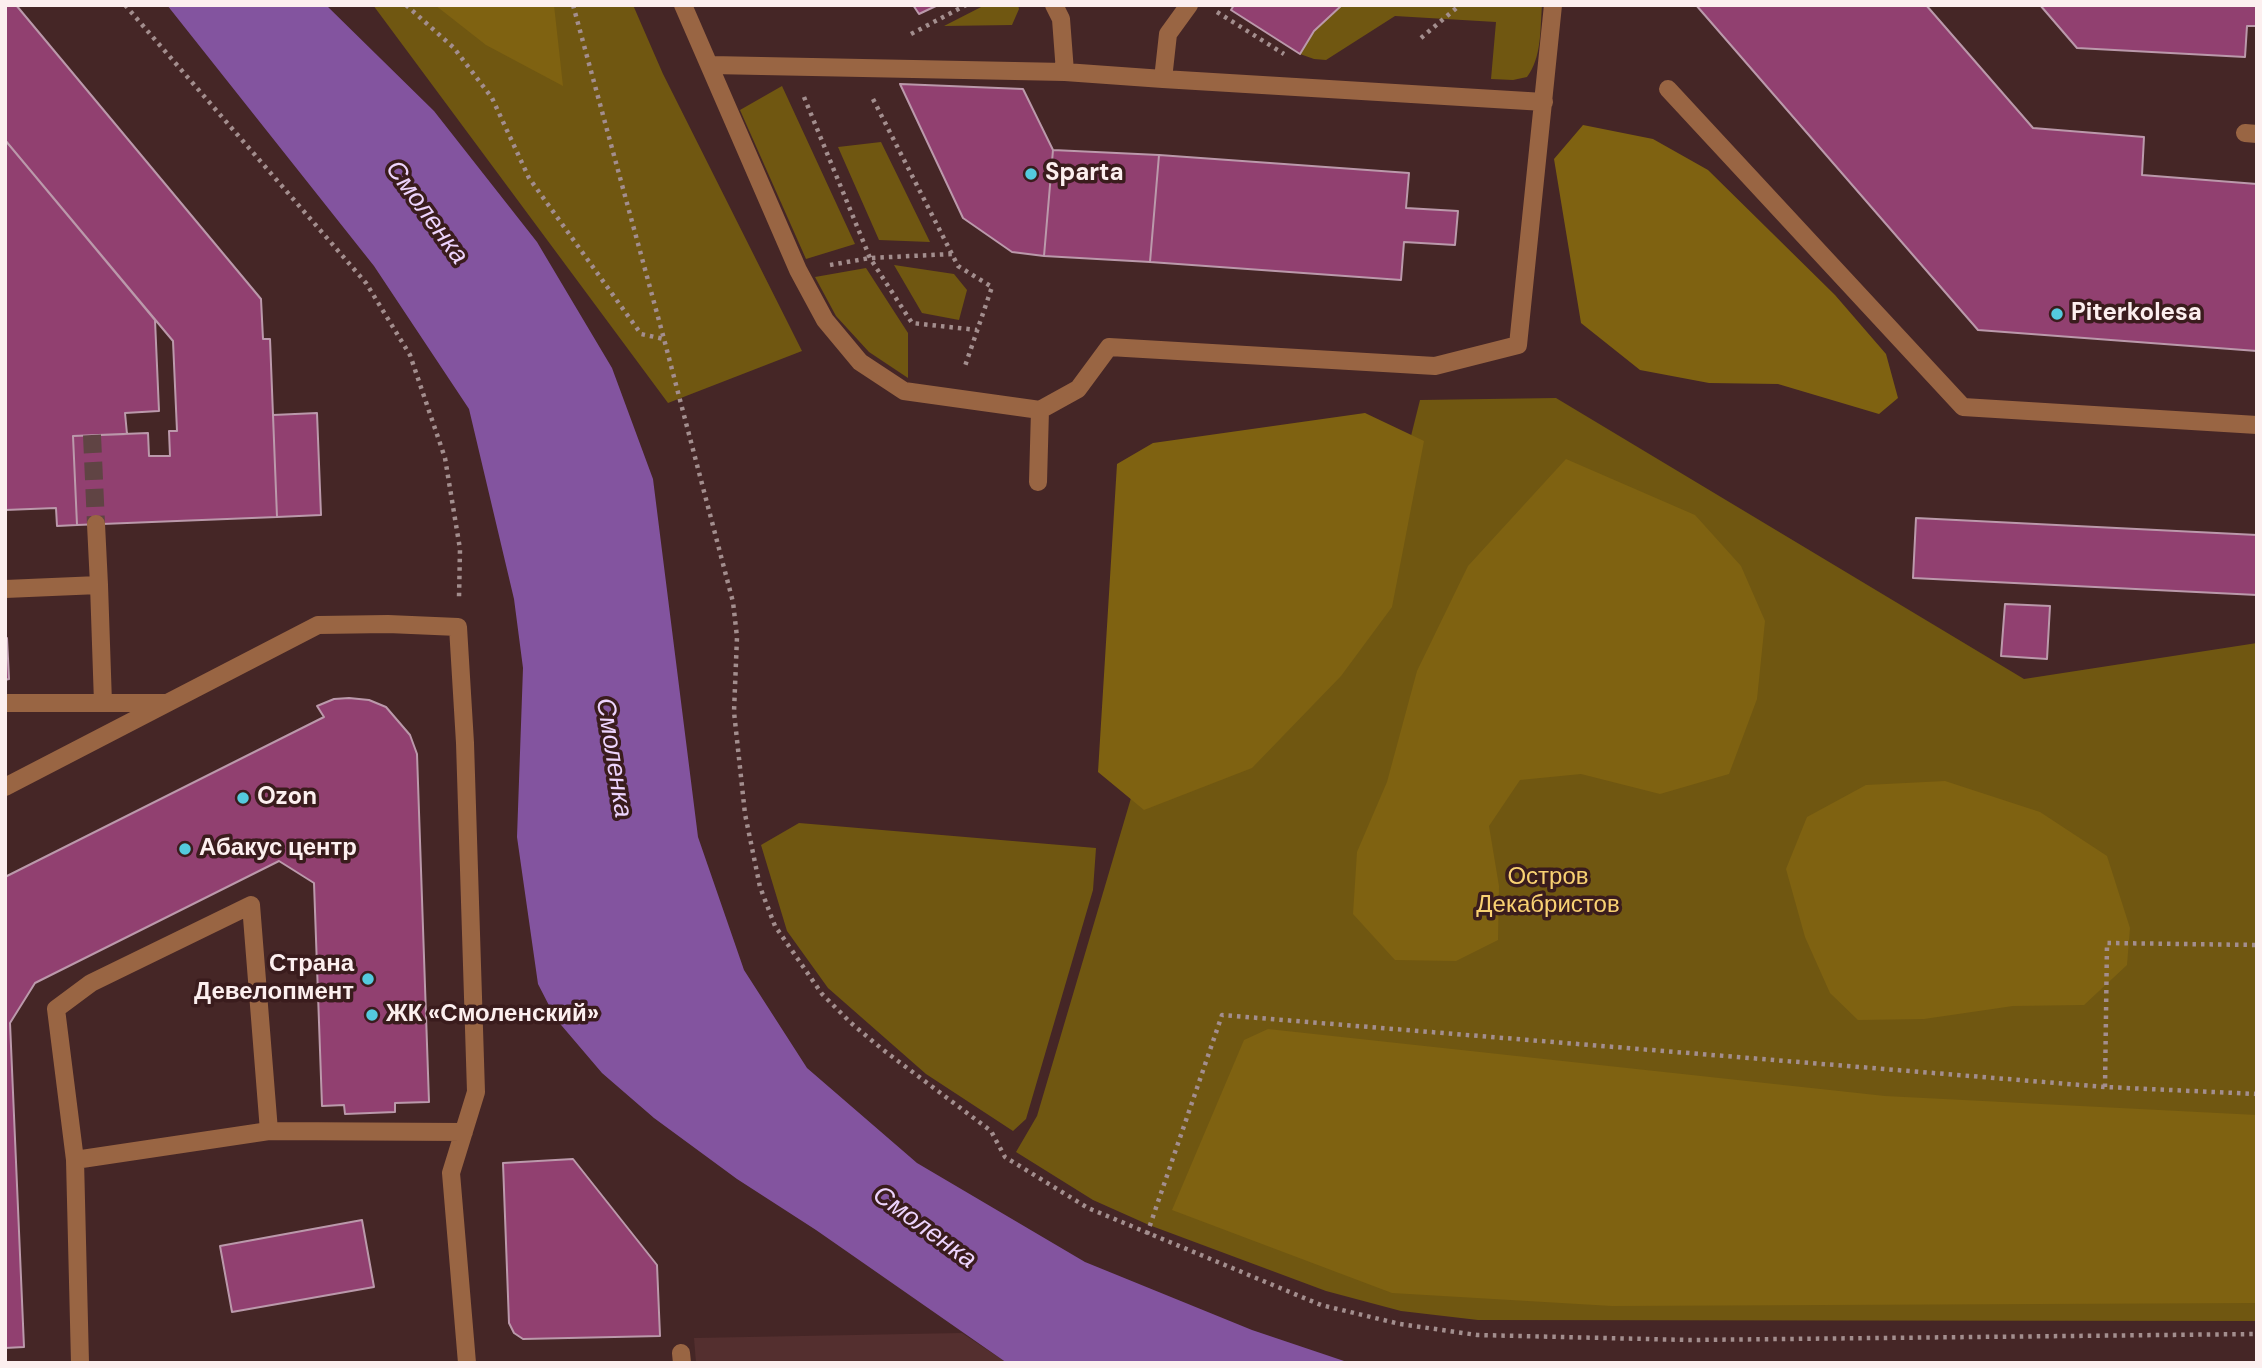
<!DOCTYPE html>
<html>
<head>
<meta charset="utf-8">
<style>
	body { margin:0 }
	#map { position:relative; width:2262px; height:1368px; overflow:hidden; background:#452626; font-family:"DM Sans",sans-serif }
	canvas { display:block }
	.frame { position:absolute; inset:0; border:7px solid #fcefef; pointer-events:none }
</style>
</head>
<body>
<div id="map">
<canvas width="2262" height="1368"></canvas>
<div class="frame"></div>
</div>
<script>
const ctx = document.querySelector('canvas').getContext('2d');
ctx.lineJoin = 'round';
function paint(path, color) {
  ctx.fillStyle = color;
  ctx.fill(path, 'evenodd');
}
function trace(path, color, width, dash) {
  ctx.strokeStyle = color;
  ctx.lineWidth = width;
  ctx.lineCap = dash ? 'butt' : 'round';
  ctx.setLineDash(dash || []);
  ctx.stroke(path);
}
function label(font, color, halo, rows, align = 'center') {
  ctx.font = font + ' "DM Sans",sans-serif';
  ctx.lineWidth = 7;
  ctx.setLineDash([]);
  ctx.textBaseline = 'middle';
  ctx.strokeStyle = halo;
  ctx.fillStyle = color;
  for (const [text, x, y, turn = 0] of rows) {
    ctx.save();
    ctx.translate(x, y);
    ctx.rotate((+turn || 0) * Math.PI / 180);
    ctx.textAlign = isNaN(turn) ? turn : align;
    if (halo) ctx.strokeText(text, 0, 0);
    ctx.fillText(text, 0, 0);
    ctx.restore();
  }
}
paint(new Path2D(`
	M 962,1333 L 1007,1363 L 696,1363 L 694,1338 Z`), '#542f2f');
paint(new Path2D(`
	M 373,5 L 633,5 L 663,74 L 802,351 L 668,403 Z
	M 985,5 L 1018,5 L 1019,9 L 1012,25 L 944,26 Z
	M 1342,5 L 1542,5 C 1540,30 1542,57 1527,77 L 1513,80 L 1491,79 L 1496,22 L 1395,16 L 1326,60 L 1314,59 L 1300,54 L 1314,31 Z
	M 782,86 L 855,244 L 806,259 L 740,110 Z
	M 881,142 L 930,242 L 879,240 L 838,147 Z
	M 894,265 L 954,274 L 967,290 L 959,320 L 922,313 Z
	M 866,268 L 908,333 L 908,378 L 869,352 L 836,316 L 815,277 Z
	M 1556,398 L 2024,679 L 2257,643 L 2257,1321 L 1478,1320 L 1401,1311 L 1326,1291 L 1149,1225 L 1093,1200 L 1016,1152 L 1037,1116 L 1215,514 L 1406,456 L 1420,400 Z
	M 799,823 L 1096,848 L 1093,890 L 1026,1119 L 1013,1131 L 926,1074 L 828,988 L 787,931 L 761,845 Z`), '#705711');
paint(new Path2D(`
	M 435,5 L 554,5 L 563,86 L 486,45 Z
	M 1583,125 L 1653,139 L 1708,170 L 1835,295 L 1886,354 L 1898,398 L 1879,414 L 1778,384 L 1709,383 L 1640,370 L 1581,323 L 1554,159 Z
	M 1365,413 L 1424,441 L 1392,607 L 1341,676 L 1252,768 L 1144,810 L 1098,772 L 1117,464 L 1153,443 Z
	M 1566,459 L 1695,515 L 1741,566 L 1765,621 L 1757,699 L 1729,774 L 1660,794 L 1581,774 L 1520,780 L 1489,826 L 1499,886 L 1498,940 L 1456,961 L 1395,960 L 1353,914 L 1357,852 L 1387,782 L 1417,671 L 1468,566 Z
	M 1945,781 L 2040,812 L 2107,856 L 2130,928 L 2127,965 L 2084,1005 L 2013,1006 L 1924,1019 L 1858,1020 L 1830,993 L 1805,937 L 1786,869 L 1807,817 L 1866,785 Z
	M 1268,1029 L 1885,1096 L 2257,1115 L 2257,1303 L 1612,1306 L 1392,1293 L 1172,1210 L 1244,1040 Z`), '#7f6211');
paint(new Path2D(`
	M 167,5 L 326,5 L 434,111 L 537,242 L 612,368 L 653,479 L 698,837 L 744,970 L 807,1068 L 917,1163 L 1085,1262 L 1252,1330 L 1350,1363 L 1007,1363 L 816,1230 L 737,1179 L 654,1118 L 602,1073 L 556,1019 L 538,984 L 517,837 L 523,668 L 514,599 L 469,409 L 374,266 Z`), '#83549f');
const building = new Path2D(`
	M 5,5 L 16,5 L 261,299 L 263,339 L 270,339 L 277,517 L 77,525 L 73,436 L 148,433 L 149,456 L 170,456 L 169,431 L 177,431 L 173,341 L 5,140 Z
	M 913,5 L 938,5 L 919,14 Z
	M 1234,5 L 1342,5 L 1314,31 L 1300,54 L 1231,10 Z
	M 1696,5 L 1926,5 L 2033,128 L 2144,137 L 2142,175 L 2257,184 L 2257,351 L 1978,330 Z
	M 2040,5 L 2257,5 L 2257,26 L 2247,26 L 2245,57 L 2077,48 Z
	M 900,84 L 1023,89 L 1053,150 L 1044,256 L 1012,252 L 963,218 Z
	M 5,140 L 155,320 L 159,411 L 125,413 L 127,434 L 73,436 L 77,525 L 57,526 L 56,508 L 5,510 Z
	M 1053,150 L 1159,155 L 1150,262 L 1044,256 Z
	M 1159,155 L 1409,173 L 1406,208 L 1458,211 L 1455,245 L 1404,242 L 1401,280 L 1150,262 Z
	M 317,413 L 321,515 L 277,517 L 273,415 Z
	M 1916,518 L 2257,535 L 2257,595 L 1913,578 Z
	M 2005,604 L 2050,606 L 2047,659 L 2001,656 Z
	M 5,638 L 7,638 L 9,679 L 5,680 Z
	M 349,698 L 369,700 L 386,707 L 410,735 L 417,754 L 429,1102 L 395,1103 L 395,1112 L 345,1114 L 344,1105 L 322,1106 L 314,883 L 279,861 L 35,983 L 10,1023 L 24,1347 L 5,1348 L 5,877 L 324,717 L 317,706 L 334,699 Z
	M 573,1159 L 657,1265 L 660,1336 L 523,1339 L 514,1333 L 509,1323 L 503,1163 Z
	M 362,1220 L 374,1287 L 232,1312 L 220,1246 Z`);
paint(building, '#914070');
trace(building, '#bb99ab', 2);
trace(new Path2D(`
	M 92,435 L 96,524`), '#604444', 18, [18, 9]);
trace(new Path2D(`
	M 125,5 L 366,283 L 410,355 L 445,458 L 460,549 L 459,598
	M 406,5 L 454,48 L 492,98 L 529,178 L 641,334 L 664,339
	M 573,5 L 664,339 L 733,602 L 737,637 L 734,712 L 745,814 L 760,887 L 775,926 L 822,994 L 851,1023 L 882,1049 L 991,1131 L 1005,1157 L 1088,1208 L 1321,1305 L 1400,1324 L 1477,1335 L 1689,1340 L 2257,1334
	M 1217,12 L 1284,54
	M 911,34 L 966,5
	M 1421,38 L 1460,5
	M 804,97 L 870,258 L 912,323 L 977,330
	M 873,99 L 958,266 L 992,287 L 964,369
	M 830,265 L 870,258 L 952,254
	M 2105,1087 L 2107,943 L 2257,945
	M 1147,1234 L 1222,1015 L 2105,1087 L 2257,1094`), '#a38e8e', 4.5, [3.5, 5]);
trace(new Path2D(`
	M 683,5 L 798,270 L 825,320 L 860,362 L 904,391 L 1040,410 L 1078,389 L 1109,347 L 1435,366 L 1518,345 L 1553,5
	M 1054,5 L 1061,19 L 1065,72
	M 711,65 L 1065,72 L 1163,79 L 1544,102
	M 1163,79 L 1168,34 L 1189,5
	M 1668,89 L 1963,407 L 2257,425
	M 2245,133 L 2257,134
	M 1038,482 L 1040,410
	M 99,585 L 103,703
	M 5,589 L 99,585 L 96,524
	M 5,703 L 165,703
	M 5,787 L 318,625 L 388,624 L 458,627 L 465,743 L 476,1092 L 451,1173 L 467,1363
	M 75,1160 L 56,1009 L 91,983 L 251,905 L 269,1131
	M 681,1353 L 682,1363
	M 80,1363 L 75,1160 L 269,1131 L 464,1132`), '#996543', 18);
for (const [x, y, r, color] of [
	[1031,174,7,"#54cade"],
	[2057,314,7,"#54cade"],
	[243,798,7,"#54cade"],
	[185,849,7,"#54cade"],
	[368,979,7,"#54cade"],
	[372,1015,7,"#54cade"]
]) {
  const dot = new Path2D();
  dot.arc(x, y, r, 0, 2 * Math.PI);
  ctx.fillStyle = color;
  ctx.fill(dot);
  trace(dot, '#3a1c1d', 2.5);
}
label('bold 24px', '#fcefef', '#3a1c1d', [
	["Sparta",1045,174],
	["Piterkolesa",2071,314],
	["Ozon",257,798],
	["Абакус центр",199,849],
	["Страна",354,965,"right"],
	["Девелопмент",354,993,"right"],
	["ЖК «Смоленский»",386,1015]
], 'left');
label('24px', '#f9d172', '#3a1c1d', [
	["Остров",1548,878],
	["Декабристов",1548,906]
]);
label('italic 26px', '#edd4fd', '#3a1c1d', [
	["Смоленка",426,213,54],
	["Смоленка",613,758,81],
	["Смоленка",924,1228,36]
]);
</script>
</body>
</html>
